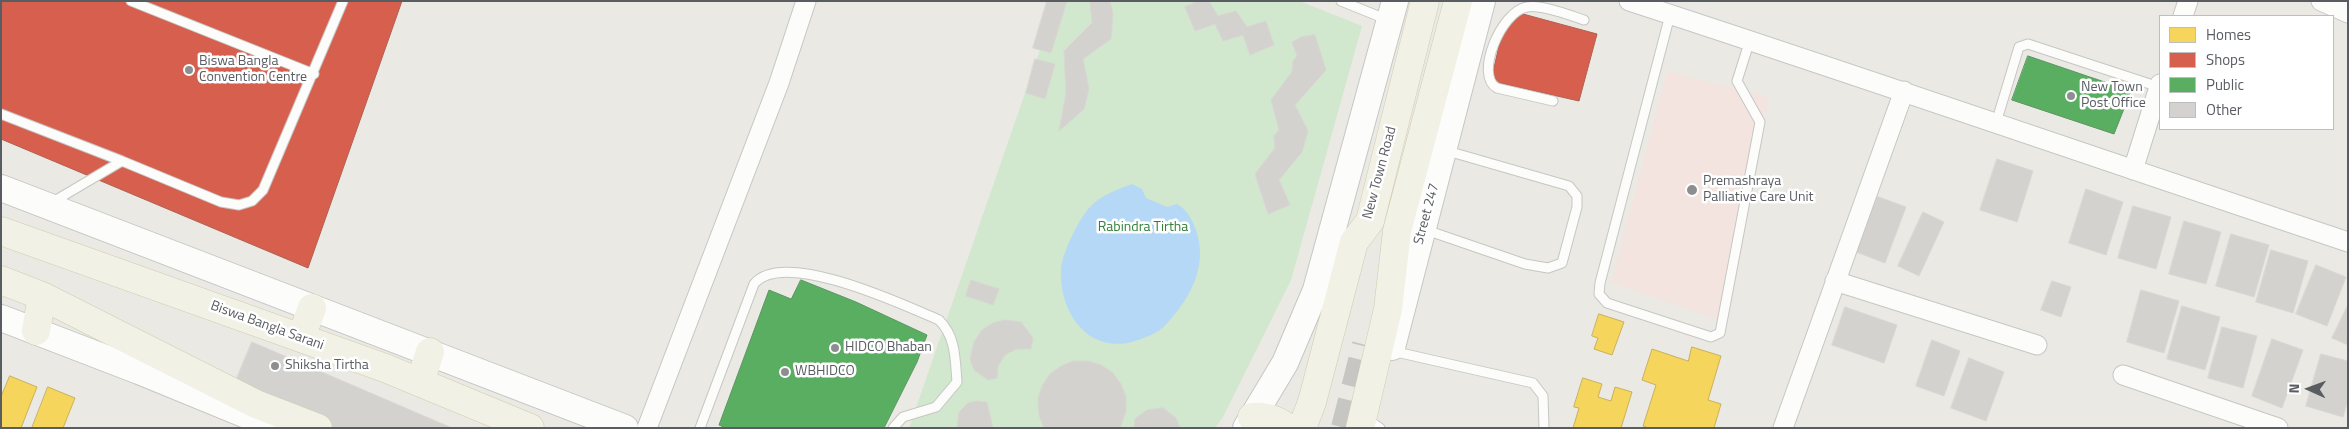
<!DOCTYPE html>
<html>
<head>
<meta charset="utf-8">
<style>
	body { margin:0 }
	#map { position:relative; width:2349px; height:429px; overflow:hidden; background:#eae9e3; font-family:"Titillium Web",sans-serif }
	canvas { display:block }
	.frame { position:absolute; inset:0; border:2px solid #595d62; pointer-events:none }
	.legend { position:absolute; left:2159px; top:15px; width:175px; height:115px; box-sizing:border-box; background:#fff; border:1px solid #bdbec0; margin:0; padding:6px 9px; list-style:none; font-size:15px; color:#595d62 }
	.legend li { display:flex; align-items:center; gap:10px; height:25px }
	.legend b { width:25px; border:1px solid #bdbec0 }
	.north { position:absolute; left:2284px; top:364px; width:50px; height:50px; -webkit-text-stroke:4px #fff; paint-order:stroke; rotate:272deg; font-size:14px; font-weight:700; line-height:20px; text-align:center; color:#595d62 }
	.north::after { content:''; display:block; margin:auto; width:18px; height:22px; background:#595d62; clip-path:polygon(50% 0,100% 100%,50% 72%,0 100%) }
</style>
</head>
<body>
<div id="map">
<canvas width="2349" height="429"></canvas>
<div class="frame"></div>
<ul class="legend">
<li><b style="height:14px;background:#f6d55c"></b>Homes</li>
<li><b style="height:14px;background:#d6604d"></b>Shops</li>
<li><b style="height:14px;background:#5aae61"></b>Public</li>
<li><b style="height:14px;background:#d3d2ce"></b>Other</li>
</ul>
<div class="north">N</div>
</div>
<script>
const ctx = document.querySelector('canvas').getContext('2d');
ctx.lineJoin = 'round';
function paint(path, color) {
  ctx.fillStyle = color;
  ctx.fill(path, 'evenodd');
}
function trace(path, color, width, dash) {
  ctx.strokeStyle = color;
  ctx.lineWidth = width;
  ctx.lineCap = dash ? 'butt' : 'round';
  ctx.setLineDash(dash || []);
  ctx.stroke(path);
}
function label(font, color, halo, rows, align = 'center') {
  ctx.font = font + ' "Titillium Web",sans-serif';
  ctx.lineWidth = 5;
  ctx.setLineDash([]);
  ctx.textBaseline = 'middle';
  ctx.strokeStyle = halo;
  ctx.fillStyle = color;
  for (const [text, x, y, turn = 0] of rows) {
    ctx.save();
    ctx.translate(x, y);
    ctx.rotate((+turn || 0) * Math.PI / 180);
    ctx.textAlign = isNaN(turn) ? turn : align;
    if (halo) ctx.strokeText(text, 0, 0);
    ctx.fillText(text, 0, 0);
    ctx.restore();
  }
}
paint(new Path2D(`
	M 1667,71 L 1769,97 L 1717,319 L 1611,283 Z`), '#f3e4df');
paint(new Path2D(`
	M 1057,1 L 1299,1 L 1362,26 L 1291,280 L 1223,417 L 1215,428 L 909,428 Z`), '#d1e7ce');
paint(new Path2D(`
	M 1132,184 L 1142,189 L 1146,198 L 1167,207 L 1177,204 C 1192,212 1200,236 1200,253 C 1200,279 1186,302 1169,321 C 1160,332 1152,335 1138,340 C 1091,357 1059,315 1061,270 C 1061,255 1079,219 1089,208 C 1101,195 1116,190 1132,184 Z`), '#b5d8f7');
const homes = new Path2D(`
	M 1599,314 L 1624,322 L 1612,355 L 1594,349 L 1598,338 L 1592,336 Z
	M 1692,347 L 1721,356 L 1708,400 L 1721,404 L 1714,428 L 1649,428 L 1643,426 L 1656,385 L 1642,380 L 1652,349 L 1688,361 Z
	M 10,376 L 37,387 L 21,428 L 1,428 L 1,397 Z
	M 1583,378 L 1602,384 L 1598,397 L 1611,401 L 1615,387 L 1632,392 L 1621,428 L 1573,428 L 1579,408 L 1574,407 Z
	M 48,387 L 75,398 L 63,428 L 32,428 Z`);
paint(homes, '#f6d55c');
trace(homes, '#c7b15e', 1);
const shops = new Path2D(`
	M 1,1 L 402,1 L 308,268 L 1,139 Z
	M 1523,14 L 1597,34 L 1579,101 L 1491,81 L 1501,37 L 1514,18 Z`);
paint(shops, '#d6604d');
trace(shops, '#b05f53', 1);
const public = new Path2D(`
	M 2028,56 L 2131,91 L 2114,134 L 2012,100 Z
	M 801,280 L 856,302 L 927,335 L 917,362 L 884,428 L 726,428 L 719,425 L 769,290 L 791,299 Z`);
paint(public, '#5aae61');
trace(public, '#5a9661', 1);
const building = new Path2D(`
	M 1047,1 L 1067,1 L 1051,53 L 1033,48 Z
	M 1090,1 L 1110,1 L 1113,14 L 1111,39 L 1083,59 L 1089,89 L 1084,109 L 1059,131 L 1066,93 L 1064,51 L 1092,23 Z
	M 1199,1 L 1209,1 L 1218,16 L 1236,11 L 1247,27 L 1266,21 L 1274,45 L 1250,55 L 1243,35 L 1223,41 L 1215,24 L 1195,31 L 1185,7 Z
	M 1315,35 L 1326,70 L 1295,105 L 1308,131 L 1302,152 L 1279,180 L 1290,205 L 1268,214 L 1255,174 L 1275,148 L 1274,136 L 1279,130 L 1271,100 L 1292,72 L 1293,61 L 1297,56 L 1292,42 L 1301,37 Z
	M 1035,59 L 1055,64 L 1045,99 L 1026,93 Z
	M 1997,159 L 2033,171 L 2017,222 L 1980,210 Z
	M 2086,189 L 2123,202 L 2106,255 L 2069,243 Z
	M 1876,196 L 1906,207 L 1885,263 L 1856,252 Z
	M 2133,206 L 2171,217 L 2156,269 L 2118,258 Z
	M 1923,212 L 1944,222 L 1919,276 L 1898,266 Z
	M 2184,221 L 2221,232 L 2206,284 L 2169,274 Z
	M 2231,234 L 2269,245 L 2254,297 L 2216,286 Z
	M 2271,250 L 2308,261 L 2293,313 L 2256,302 Z
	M 2316,265 L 2346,277 L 2327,326 L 2296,314 Z
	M 971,280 L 999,289 L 993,305 L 966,296 Z
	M 2052,281 L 2071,287 L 2061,317 L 2041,310 Z
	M 2141,290 L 2179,301 L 2164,353 L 2127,342 Z
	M 2348,305 L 2348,345 L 2332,338 Z
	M 2182,306 L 2220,317 L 2205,370 L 2167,359 Z
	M 1845,307 L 1897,325 L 1884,363 L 1832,345 Z
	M 1005,320 L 1021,322 L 1033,338 L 1031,349 L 1016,349 L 1005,355 L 998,366 L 997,378 L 988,380 L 974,370 L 970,359 L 974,342 L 982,330 L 993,323 Z
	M 2222,327 L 2257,336 L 2243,388 L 2208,378 Z
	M 2272,339 L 2303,350 L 2282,408 L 2252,396 Z
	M 1932,340 L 1960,351 L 1944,396 L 1916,386 Z
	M 252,342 L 452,428 L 321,428 L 232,390 Z
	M 2321,354 L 2348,361 L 2348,400 L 2343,417 L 2306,406 Z
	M 1969,358 L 2004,372 L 1986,421 L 1951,408 Z
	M 1074,361 L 1088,361 L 1101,365 L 1113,373 L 1121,384 L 1126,397 L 1126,411 L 1120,428 L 1044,428 L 1039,415 L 1038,399 L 1042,386 L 1050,374 L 1061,366 Z
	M 977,401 L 987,402 L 993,428 L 957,428 L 959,412 L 968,403 Z
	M 1163,408 L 1176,418 L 1180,428 L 1134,428 L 1135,419 L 1147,410 Z`);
paint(building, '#d3d2ce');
trace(building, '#d9d7d2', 1);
trace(new Path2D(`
	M 1345,428 L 1366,345`), '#c6c6c3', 28, [28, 14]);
const lane = new Path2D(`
	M 131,1 L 314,74
	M 1341,1 L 1388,20
	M 1670,15 L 1600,283 L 1599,294 L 1607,303 L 1711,337 L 1720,333 L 1760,122 L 1737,81 L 1750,40
	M 1553,101 L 1497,88 C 1474,76 1501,11 1527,7 C 1541,4 1569,15 1584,20
	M 1,114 L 122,161 L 221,202 L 239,205 L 252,201 L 263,190 L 343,1
	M 1996,123 L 2019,47 L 2028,44 L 2159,87
	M 51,203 L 122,161
	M 1426,230 L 1525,264 L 1548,268 L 1562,263 L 1577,207 L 1577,196 L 1569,186 L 1444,150
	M 1392,351 L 1533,383 L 1543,396 L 1544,428
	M 1374,424 L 1380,428
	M 700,428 L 754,284 C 783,248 904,305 939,320 C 956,337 955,358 957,382 L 936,407 L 903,417 L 893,428`);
const street = new Path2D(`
	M 1629,1 C 1869,79 2108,162 2348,242
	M 2321,1 L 2348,13
	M 2183,16 L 2188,1
	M 2133,170 L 2160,84
	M 1835,281 L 2037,345
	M 2123,375 L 2278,428
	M 647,428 L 779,83 L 806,1
	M 1783,428 L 1904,91`);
const secondary = new Path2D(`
	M 1,188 L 625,428
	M 1,318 L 139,371 L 278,428
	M 1392,347 L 1482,1
	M 1246,428 L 1285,363 L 1316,290 L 1395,1`);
const primary = new Path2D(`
	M 1,231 L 385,368 L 530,428
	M 1,280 L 42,296 L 256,404 L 318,428
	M 36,331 L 42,296
	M 301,338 L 312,308
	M 420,382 L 430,352
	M 1252,417 C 1267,416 1276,419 1288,428
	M 1302,428 L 1312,402 L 1354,242 L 1370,221 L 1425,1
	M 1360,428 L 1388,309 L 1397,231 L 1458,1`);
trace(lane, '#c6c6c4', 11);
trace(street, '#c6c6c4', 21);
trace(secondary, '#c6c7c5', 28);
trace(primary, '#d2cbb0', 29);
trace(lane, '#fcfcfb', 9);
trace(street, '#fcfcfb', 19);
trace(secondary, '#fcfcfb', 26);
trace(primary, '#f2f1e6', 28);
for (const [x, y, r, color] of [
	[189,70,5,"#8c8e8f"],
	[2071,96,5,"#8c8e8f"],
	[1692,190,6,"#8c8e8f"],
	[835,348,5,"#8c8e8f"],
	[275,366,5,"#8c8e8f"],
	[785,372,5,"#8c8e8f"]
]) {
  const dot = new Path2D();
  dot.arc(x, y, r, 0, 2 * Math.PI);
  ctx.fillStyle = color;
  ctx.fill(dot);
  trace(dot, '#fff', 2);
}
label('14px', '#595d62', '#fff', [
	["Biswa Bangla",199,62],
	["Convention Centre",199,78],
	["New Town",2081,88],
	["Post Office",2081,104],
	["Premashraya",1703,182],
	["Palliative Care Unit",1703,198],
	["HIDCO Bhaban",845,348],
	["Shiksha Tirtha",285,366],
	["WBHIDCO",795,372]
], 'left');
label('14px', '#595d62', '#fff', [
	["New Town Road",1380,173,-75],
	["Street 247",1427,214,-75],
	["Biswa Bangla Sarani",267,326,20]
]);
label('14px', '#318139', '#fff', [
	["Rabindra Tirtha",1143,228]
]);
</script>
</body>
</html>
